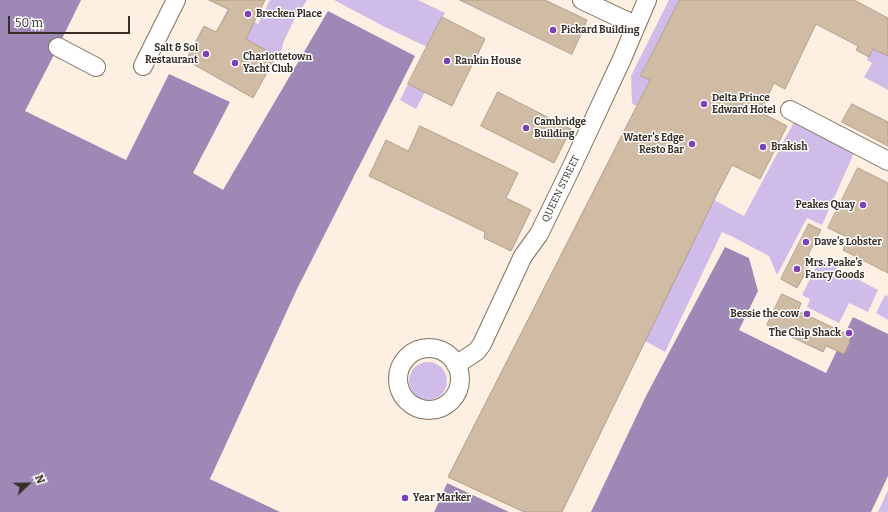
<!DOCTYPE html>
<html>
<head>
<meta charset="utf-8">
<style>
	body { margin:0 }
	#map { position:relative; width:888px; height:512px; overflow:hidden; background:#fdf0e3; font-family:Bitter,serif }
	canvas { display:block }
	.north { position:absolute; left:8px; top:464px; width:40px; height:40px; -webkit-text-stroke:3px #fff; paint-order:stroke; rotate:68deg; font-size:11px; font-weight:700; line-height:16px; text-align:center; color:#372f26 }
	.north::after { content:''; display:block; margin:auto; width:14px; height:18px; background:#372f26; clip-path:polygon(50% 0,100% 100%,50% 72%,0 100%) }
	.scale { position:absolute; left:8px; top:16px; width:122px; height:18px; box-sizing:border-box; border:2px solid #372f26; border-top:0; padding-left:5px; font-size:12px; line-height:14px; white-space:nowrap; color:#372f26; -webkit-text-stroke:3px #fff; paint-order:stroke }
</style>
</head>
<body>
<div id="map">
<canvas width="888" height="512"></canvas>
<div class="north">N</div>
<div class="scale">50 m</div>
</div>
<script>
const ctx = document.querySelector('canvas').getContext('2d');
ctx.lineJoin = 'round';
function paint(path, color) {
  ctx.fillStyle = color;
  ctx.fill(path, 'evenodd');
}
function trace(path, color, width, dash) {
  ctx.strokeStyle = color;
  ctx.lineWidth = width;
  ctx.lineCap = dash ? 'butt' : 'round';
  ctx.setLineDash(dash || []);
  ctx.stroke(path);
}
function label(font, color, halo, rows, align = 'center') {
  ctx.font = font + ' Bitter,serif';
  ctx.lineWidth = 3;
  ctx.setLineDash([]);
  ctx.textBaseline = 'middle';
  ctx.strokeStyle = halo;
  ctx.fillStyle = color;
  for (const [text, x, y, turn = 0] of rows) {
    ctx.save();
    ctx.translate(x, y);
    ctx.rotate((+turn || 0) * Math.PI / 180);
    ctx.textAlign = isNaN(turn) ? turn : align;
    if (halo) ctx.strokeText(text, 0, 0);
    ctx.fillText(text, 0, 0);
    ctx.restore();
  }
}
paint(new Path2D(`
	M 270,0 L 307,0 L 294,20 L 283,43 L 280,59 L 220,25 L 227,10 L 258,24 Z
	M 334,0 L 418,0 L 445,13 L 427,47 L 383,26 Z
	M 669,0 L 680,0 L 641,75 L 650,80 L 636,106 L 632,103 L 631,76 Z
	M 873,48 L 888,56 L 888,90 L 864,77 L 872,63 L 867,60 Z
	M 408,84 L 425,92 L 416,109 L 400,100 Z
	M 795,120 L 854,153 L 822,225 L 807,218 L 777,275 L 769,256 L 733,237 L 722,232 L 665,352 L 645,341 L 714,200 L 744,216 Z
	M 820,259 L 878,290 L 868,312 L 849,303 L 839,323 L 807,307 L 810,299 L 802,295 Z
	M 885,295 L 888,296 L 888,320 L 876,313 Z
	M409 381a19 19 0 1 1 38 0a19 19 0 1 1-38 0Z
	M 888,490 L 888,512 L 878,512 Z`), '#d0bce8');
paint(new Path2D(`
	M 0,0 L 81,0 L 58,47 L 25,111 L 126,160 L 169,74 L 230,102 L 193,173 L 223,190 L 328,11 L 415,56 L 297,289 L 210,479 L 280,512 L 0,512 Z
	M 725,247 L 749,258 L 758,291 L 739,330 L 826,373 L 853,317 L 888,334 L 888,476 L 871,512 L 591,512 L 646,396 Z
	M 447,483 L 509,512 L 434,512 Z`), '#9d88b6');
paint(new Path2D(`
	M 357,170 L 359,171 L 325,238 Z
	M 261,372 L 212,478 L 281,510 L 282,512 L 210,479 Z
	M 448,481 L 434,512 L 432,512 L 443,486 L 446,482 Z`), '#fdf0e3');
const building = new Path2D(`
	M 209,0 L 265,0 L 246,39 L 276,56 L 253,98 L 186,60 L 204,26 L 216,32 L 229,10 Z
	M 460,0 L 545,0 L 587,20 L 572,54 Z
	M 680,0 L 854,0 L 888,18 L 888,56 L 873,49 L 869,57 L 856,50 L 858,46 L 816,24 L 785,89 L 774,83 L 760,112 L 787,126 L 760,179 L 732,165 L 714,200 L 562,512 L 524,512 L 448,477 L 650,80 L 641,76 Z
	M 442,17 L 485,39 L 452,106 L 408,84 Z
	M 498,92 L 571,129 L 554,163 L 481,126 Z
	M 852,104 L 888,122 L 888,146 L 842,122 Z
	M 420,126 L 518,173 L 506,198 L 531,210 L 511,251 L 484,238 L 485,232 L 369,176 L 386,140 L 408,151 Z
	M 858,168 L 888,183 L 888,273 L 843,250 L 849,238 L 828,228 Z
	M 809,224 L 821,230 L 808,255 L 813,259 L 797,288 L 781,279 Z
	M 782,294 L 801,303 L 798,311 L 851,336 L 849,341 L 850,342 L 844,354 L 826,346 L 823,352 L 767,325 Z`);
paint(building, '#d0bba5');
trace(building, '#b39f8a', 1);
const minor = new Path2D(`
	M 582,0 L 635,25
	M 58,47 L 96,67
	M 143,66 L 176,0
	M 790,110 L 888,161
	M398 379a31 31 0 1 1 62 0a31 31 0 1 1-62 0Z
	M 456,365 L 477,351 L 482,344 L 523,256 L 539,234 L 573,164 L 621,61 L 647,0`);
trace(minor, '#82705c', 20);
trace(minor, '#fff', 18);
for (const [x, y, r, color] of [
	[248,14,4,"#7e40b5"],
	[553,30,4,"#7e40b5"],
	[206,54,4,"#7e40b5"],
	[447,61,4,"#7e40b5"],
	[235,63,4,"#7e40b5"],
	[704,104,4,"#7e40b5"],
	[526,128,4,"#7e40b5"],
	[692,144,4,"#7e40b5"],
	[763,147,4,"#7e40b5"],
	[863,205,4,"#7e40b5"],
	[806,242,4,"#7e40b5"],
	[797,269,4,"#7e40b5"],
	[807,314,4,"#7e40b5"],
	[849,333,4,"#7e40b5"],
	[405,498,4,"#7e40b5"]
]) {
  const dot = new Path2D();
  dot.arc(x, y, r, 0, 2 * Math.PI);
  ctx.fillStyle = color;
  ctx.fill(dot);
  trace(dot, '#fff', 1.5);
}
label('bold 10px', '#372f26', '#fff', [
	["Brecken Place",256,14],
	["Pickard Building",561,30],
	["Salt & Sol",198,48,"right"],
	["Restaurant",198,60,"right"],
	["Charlottetown",243,57],
	["Yacht Club",243,69],
	["Rankin House",455,61],
	["Delta Prince",712,98],
	["Edward Hotel",712,110],
	["Cambridge",534,122],
	["Building",534,134],
	["Water's Edge",684,138,"right"],
	["Resto Bar",684,150,"right"],
	["Brakish",771,147],
	["Peakes Quay",855,205,"right"],
	["Dave's Lobster",814,242],
	["Mrs. Peake’s",805,263],
	["Fancy Goods",805,275],
	["Bessie the cow",799,314,"right"],
	["The Chip Shack",841,333,"right"],
	["Year Marker",413,498]
], 'left');
label('10px', '#372f26', '#fff', [
	["QUEEN STREET",561,189,-64]
]);
</script>
</body>
</html>
